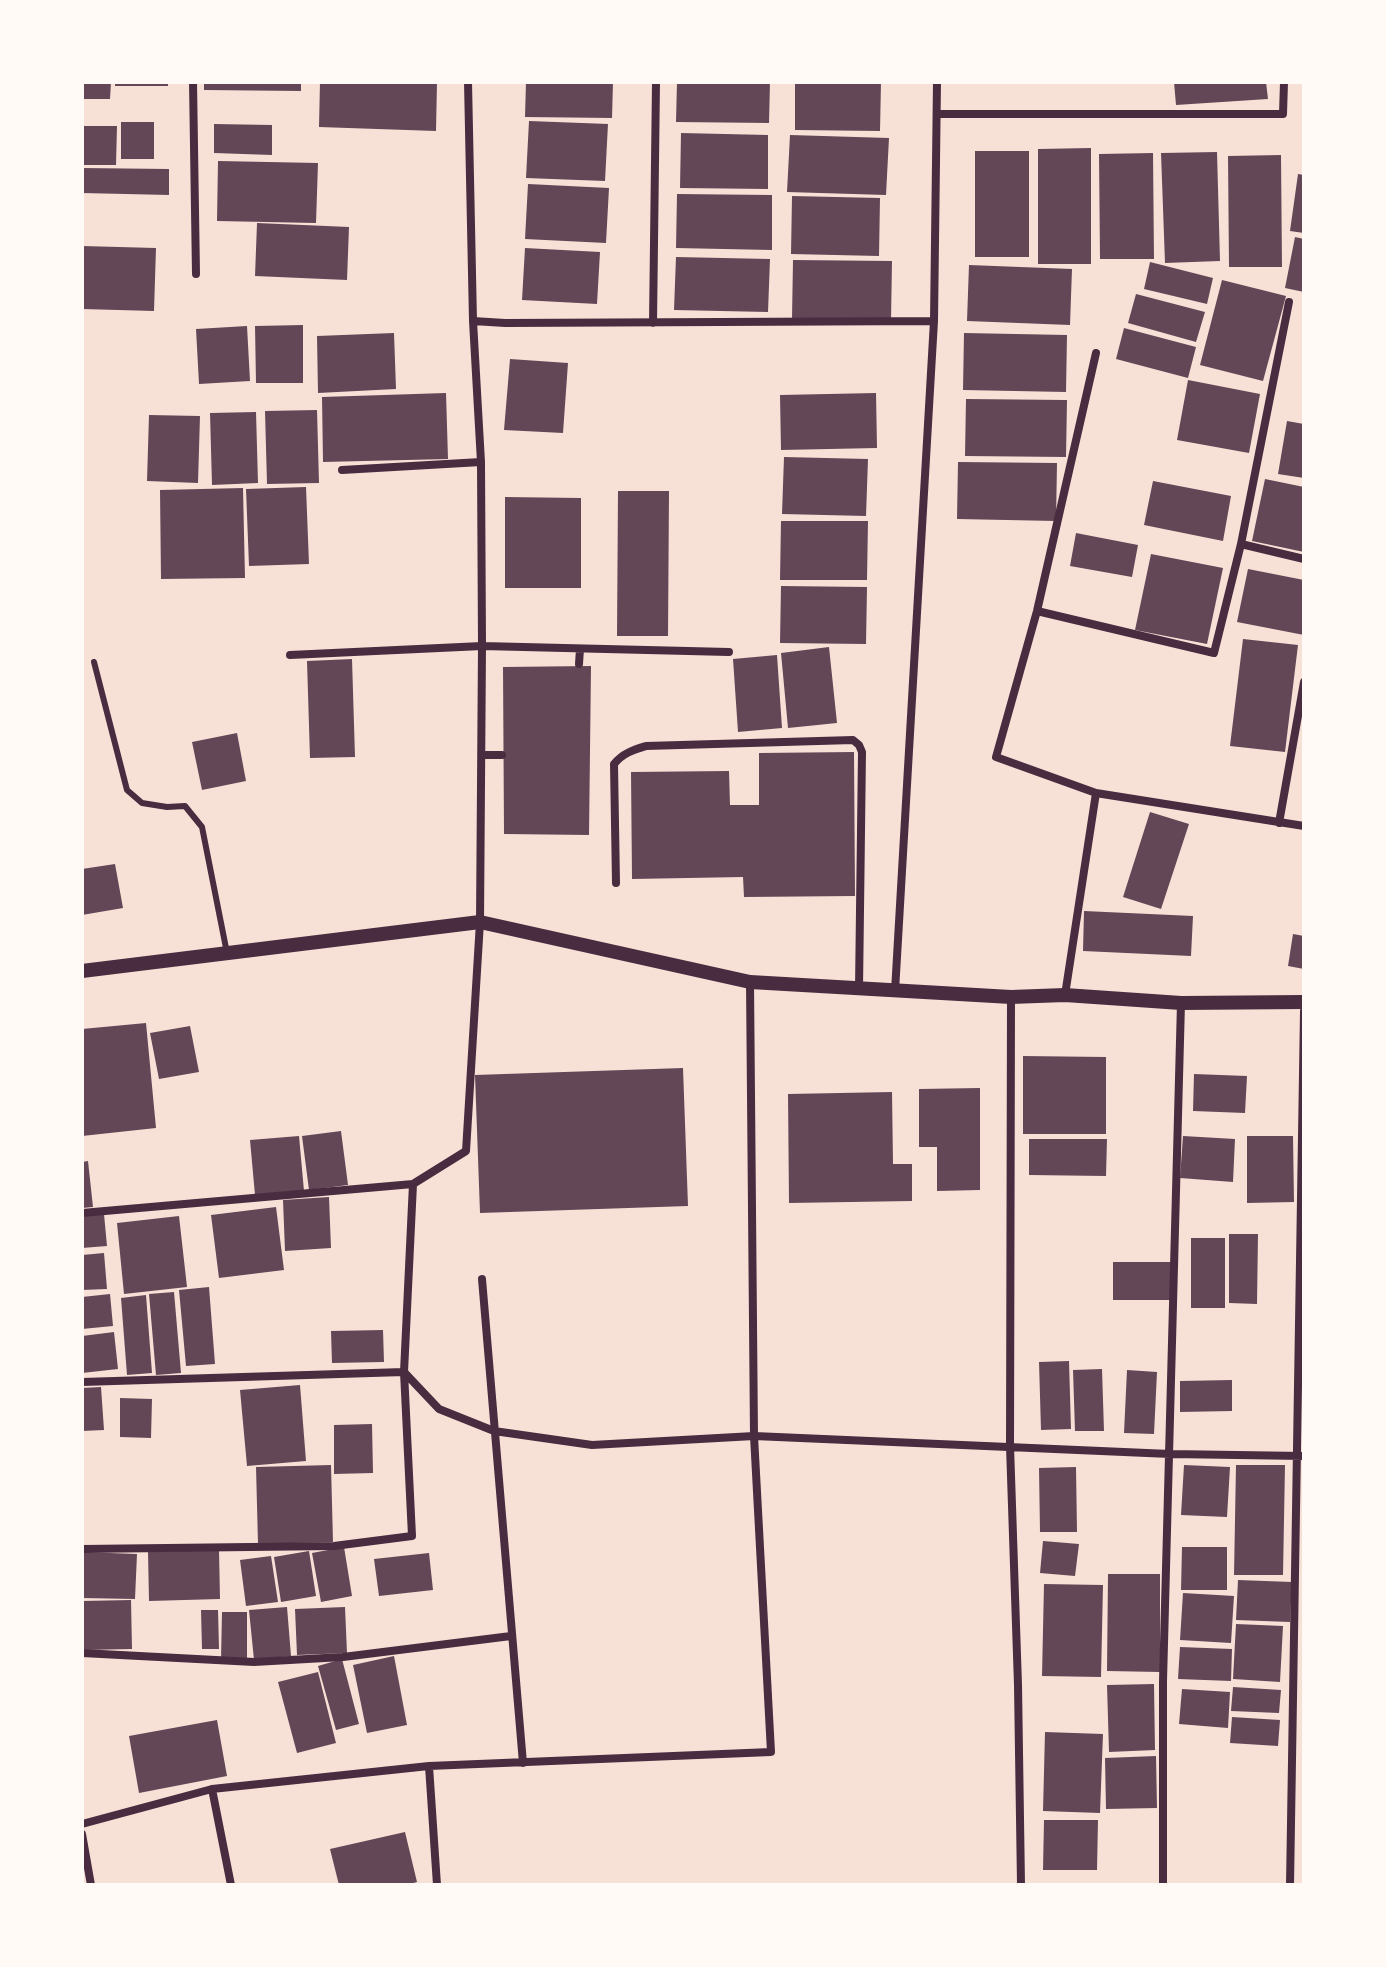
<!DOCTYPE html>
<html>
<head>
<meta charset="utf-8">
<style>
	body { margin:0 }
	#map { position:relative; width:1386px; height:1967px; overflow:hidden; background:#f7e1d7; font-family:Signika,sans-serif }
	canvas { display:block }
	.frame { position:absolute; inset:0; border:84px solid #fffaf5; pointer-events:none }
</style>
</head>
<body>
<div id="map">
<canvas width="1386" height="1967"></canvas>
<div class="frame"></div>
</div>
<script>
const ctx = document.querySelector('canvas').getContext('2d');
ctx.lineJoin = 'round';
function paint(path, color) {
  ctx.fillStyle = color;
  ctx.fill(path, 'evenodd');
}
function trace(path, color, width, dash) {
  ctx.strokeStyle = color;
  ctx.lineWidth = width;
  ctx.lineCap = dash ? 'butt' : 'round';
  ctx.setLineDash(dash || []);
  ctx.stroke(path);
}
paint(new Path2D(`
	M 82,82 L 111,82 L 110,99 L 82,99 Z
	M 115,82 L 168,82 L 168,86 L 115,86 Z
	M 204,82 L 301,82 L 301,91 L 204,90 Z
	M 320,82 L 437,82 L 436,131 L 319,127 Z
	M 526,82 L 613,82 L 612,118 L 525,117 Z
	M 677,82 L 770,82 L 769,123 L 676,122 Z
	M 795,82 L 881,82 L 880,131 L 795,130 Z
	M 1174,82 L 1266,82 L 1268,99 L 1176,105 Z
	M 529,121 L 608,124 L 605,181 L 526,178 Z
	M 121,122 L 154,122 L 154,159 L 121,159 Z
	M 214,124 L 272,125 L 272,155 L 214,153 Z
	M 82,126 L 117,126 L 116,165 L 82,165 Z
	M 681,133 L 768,135 L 768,189 L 680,188 Z
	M 790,135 L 889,138 L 886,195 L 787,192 Z
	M 1091,148 L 1091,264 L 1038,264 L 1038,149 Z
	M 975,151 L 1029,151 L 1029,257 L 975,257 Z
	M 1217,152 L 1220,261 L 1165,263 L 1161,153 Z
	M 1153,153 L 1154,259 L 1100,259 L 1099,154 Z
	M 1281,155 L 1282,267 L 1229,267 L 1228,156 Z
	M 218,161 L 318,163 L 316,223 L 217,221 Z
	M 82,168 L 169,169 L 169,195 L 82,193 Z
	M 1298,174 L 1304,175 L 1304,233 L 1290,231 Z
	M 528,184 L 609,188 L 606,243 L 525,239 Z
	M 677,194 L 772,195 L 772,250 L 676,248 Z
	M 792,196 L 880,198 L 879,256 L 791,254 Z
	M 257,223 L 349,227 L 347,280 L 255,276 Z
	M 1295,237 L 1304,239 L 1304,292 L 1285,288 Z
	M 82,246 L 156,248 L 154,311 L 82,309 Z
	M 525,248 L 600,252 L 597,304 L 522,300 Z
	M 676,257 L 770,259 L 768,312 L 674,310 Z
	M 793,260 L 892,261 L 891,320 L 792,318 Z
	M 1150,262 L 1213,278 L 1207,304 L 1144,289 Z
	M 969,265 L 1072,269 L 1070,325 L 967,321 Z
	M 1222,280 L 1286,296 L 1263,381 L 1200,365 Z
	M 1136,294 L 1205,312 L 1196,342 L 1128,323 Z
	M 303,325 L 303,383 L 256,383 L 255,326 Z
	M 247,326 L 250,381 L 199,384 L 196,329 Z
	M 1124,328 L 1196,347 L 1188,378 L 1116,359 Z
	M 394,333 L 396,389 L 318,393 L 317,336 Z
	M 964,333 L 1067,335 L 1066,392 L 963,390 Z
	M 510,359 L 568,363 L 563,433 L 504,430 Z
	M 1188,380 L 1260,394 L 1249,453 L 1177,440 Z
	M 446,393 L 448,459 L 323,462 L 322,397 Z
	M 876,393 L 877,448 L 781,450 L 780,395 Z
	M 966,399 L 1067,400 L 1066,457 L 965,456 Z
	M 317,410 L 319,483 L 267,484 L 265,411 Z
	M 256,412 L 258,483 L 212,485 L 210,413 Z
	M 149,415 L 200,416 L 198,483 L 147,481 Z
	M 1287,421 L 1304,424 L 1304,478 L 1278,474 Z
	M 784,457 L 868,459 L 866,516 L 782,514 Z
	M 958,462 L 1057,463 L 1056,521 L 957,519 Z
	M 1265,479 L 1304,487 L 1304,552 L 1252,541 Z
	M 1153,481 L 1231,496 L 1223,541 L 1144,525 Z
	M 306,487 L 309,564 L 249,566 L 246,489 Z
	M 243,488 L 245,578 L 161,579 L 160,490 Z
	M 618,491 L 669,491 L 668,636 L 617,636 Z
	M 505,497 L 581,498 L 581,588 L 505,588 Z
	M 781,521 L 868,521 L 867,580 L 780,580 Z
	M 1076,533 L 1138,545 L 1132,577 L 1070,566 Z
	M 1151,554 L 1223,568 L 1207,644 L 1135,630 Z
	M 1248,569 L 1304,580 L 1304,635 L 1237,622 Z
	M 781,586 L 867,587 L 866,644 L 780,643 Z
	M 1243,639 L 1298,645 L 1285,752 L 1230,746 Z
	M 829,647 L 837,723 L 788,728 L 781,653 Z
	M 777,655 L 782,728 L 738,732 L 733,659 Z
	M 352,659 L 355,757 L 310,758 L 307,661 Z
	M 591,666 L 589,835 L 504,834 L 503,667 Z
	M 237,733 L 246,781 L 202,790 L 192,742 Z
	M 854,752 L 855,896 L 744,897 L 743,877 L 632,879 L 631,772 L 729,771 L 730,805 L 759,805 L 759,753 Z
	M 1150,812 L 1189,824 L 1161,909 L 1123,897 Z
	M 115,864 L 123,908 L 82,915 L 82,869 Z
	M 1084,911 L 1193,916 L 1191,956 L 1083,951 Z
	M 1293,934 L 1304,936 L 1304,969 L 1288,966 Z
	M 146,1023 L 156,1128 L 82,1136 L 82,1029 Z
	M 190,1026 L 199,1072 L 159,1079 L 150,1033 Z
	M 1023,1056 L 1106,1057 L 1106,1134 L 1023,1134 Z
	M 683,1068 L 688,1206 L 480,1213 L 475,1075 Z
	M 1194,1074 L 1247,1076 L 1245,1113 L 1193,1111 Z
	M 980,1088 L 980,1190 L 937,1191 L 937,1147 L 919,1147 L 919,1089 Z
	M 892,1092 L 893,1164 L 912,1164 L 912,1201 L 789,1203 L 788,1094 Z
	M 341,1131 L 348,1185 L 309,1190 L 302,1136 Z
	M 299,1136 L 304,1191 L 255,1195 L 250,1140 Z
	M 1183,1136 L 1235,1139 L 1233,1182 L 1180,1178 Z
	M 1247,1136 L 1293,1136 L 1294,1202 L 1247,1203 Z
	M 1029,1139 L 1107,1139 L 1106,1176 L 1029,1175 Z
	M 88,1161 L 93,1207 L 82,1208 L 82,1162 Z
	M 329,1197 L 331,1248 L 285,1251 L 283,1200 Z
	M 276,1207 L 284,1270 L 219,1278 L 211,1215 Z
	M 104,1214 L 107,1246 L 82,1248 L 82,1216 Z
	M 179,1216 L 187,1287 L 124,1294 L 117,1223 Z
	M 1229,1234 L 1258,1234 L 1257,1304 L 1229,1303 Z
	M 1191,1238 L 1225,1238 L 1225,1308 L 1191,1308 Z
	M 104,1253 L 107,1289 L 82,1290 L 82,1255 Z
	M 1113,1262 L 1171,1262 L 1171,1300 L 1113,1300 Z
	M 209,1287 L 215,1364 L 186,1366 L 179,1290 Z
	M 174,1292 L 181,1373 L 156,1375 L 149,1294 Z
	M 110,1294 L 113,1326 L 82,1329 L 82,1297 Z
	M 146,1295 L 152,1373 L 127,1375 L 121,1298 Z
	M 383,1330 L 384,1362 L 332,1363 L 331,1331 Z
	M 114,1332 L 118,1369 L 82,1373 L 82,1336 Z
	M 1069,1361 L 1071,1429 L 1041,1430 L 1039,1362 Z
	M 1102,1369 L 1104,1431 L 1075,1431 L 1073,1370 Z
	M 1127,1370 L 1157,1372 L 1154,1434 L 1124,1433 Z
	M 1232,1380 L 1232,1411 L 1180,1412 L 1180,1381 Z
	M 300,1385 L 306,1461 L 247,1466 L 240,1390 Z
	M 101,1387 L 104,1430 L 82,1431 L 82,1388 Z
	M 120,1398 L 152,1399 L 151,1438 L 120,1437 Z
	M 372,1424 L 373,1473 L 334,1474 L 334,1425 Z
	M 331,1465 L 333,1542 L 258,1544 L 256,1467 Z
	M 1184,1465 L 1230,1467 L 1227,1517 L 1181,1515 Z
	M 1236,1465 L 1285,1465 L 1283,1575 L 1234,1575 Z
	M 1076,1467 L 1077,1532 L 1040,1532 L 1039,1468 Z
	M 1043,1541 L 1079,1544 L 1075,1576 L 1040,1573 Z
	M 344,1547 L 352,1596 L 321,1602 L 312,1553 Z
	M 1182,1547 L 1227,1547 L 1227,1590 L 1181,1590 Z
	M 219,1550 L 220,1599 L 149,1601 L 148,1552 Z
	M 309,1551 L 316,1596 L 281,1602 L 274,1557 Z
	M 82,1552 L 137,1554 L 135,1599 L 82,1598 Z
	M 429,1553 L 433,1590 L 379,1596 L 374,1559 Z
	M 271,1556 L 278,1602 L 246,1606 L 240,1560 Z
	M 1108,1574 L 1160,1574 L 1160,1672 L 1107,1671 Z
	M 1238,1580 L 1292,1582 L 1290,1622 L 1236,1620 Z
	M 1044,1584 L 1103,1585 L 1101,1677 L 1042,1676 Z
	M 1183,1593 L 1234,1596 L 1231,1643 L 1180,1640 Z
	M 131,1600 L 132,1649 L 82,1650 L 82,1601 Z
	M 287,1607 L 291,1656 L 254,1660 L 249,1610 Z
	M 345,1607 L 347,1653 L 297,1655 L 295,1609 Z
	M 201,1610 L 218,1610 L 219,1649 L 202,1649 Z
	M 222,1612 L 247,1612 L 247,1660 L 221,1660 Z
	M 1236,1624 L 1283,1626 L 1280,1682 L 1233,1679 Z
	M 1180,1647 L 1232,1649 L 1231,1681 L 1178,1679 Z
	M 394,1656 L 407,1725 L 367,1733 L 353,1665 Z
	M 342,1659 L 359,1724 L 336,1730 L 318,1666 Z
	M 318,1672 L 336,1743 L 297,1753 L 278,1682 Z
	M 1154,1684 L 1155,1750 L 1109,1752 L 1107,1685 Z
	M 1233,1687 L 1281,1690 L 1279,1713 L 1231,1711 Z
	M 1182,1689 L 1230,1692 L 1228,1728 L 1179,1724 Z
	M 1232,1717 L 1280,1720 L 1278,1746 L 1230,1743 Z
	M 217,1720 L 227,1776 L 139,1793 L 129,1736 Z
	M 1045,1732 L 1103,1734 L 1100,1813 L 1043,1811 Z
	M 1156,1756 L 1157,1808 L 1106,1809 L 1105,1758 Z
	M 1044,1820 L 1098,1820 L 1097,1870 L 1043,1870 Z
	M 405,1832 L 417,1882 L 407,1885 L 339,1885 L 330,1849 Z`), '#644757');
trace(new Path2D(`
	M 94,662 L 127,790 L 142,803 L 167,807 L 185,806 L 202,827 L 227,953`), '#4a2c40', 6);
trace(new Path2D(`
	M 193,82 L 196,274
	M 937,114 L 1283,114 L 1284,82
	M 473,321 L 505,323 L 934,321
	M 653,323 L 656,82
	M 1096,353 L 1037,611 L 996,757 L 1096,793 L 1304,826
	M 342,470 L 481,462
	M 1241,544 L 1304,559
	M 1037,611 L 1214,653 L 1241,544 L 1289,302
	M 290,655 L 482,646 L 729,652
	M 579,664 L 580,649
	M 482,755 L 502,755
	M 1279,823 L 1304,682
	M 616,883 L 614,764 C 623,753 633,750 646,746 L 853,740 L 859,745 L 862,752 L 859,989
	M 895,991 L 934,321 L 937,82
	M 1065,995 L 1096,793
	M 1011,997 L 1010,1446 L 1018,1685 L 1021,1885
	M 82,1213 L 413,1184
	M 482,1279 L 523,1763
	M 82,1382 L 404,1372 L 439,1409 L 494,1431 L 592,1445 L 754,1436 L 1170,1454 L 1304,1456
	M 82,1549 L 334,1546 L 412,1536 L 404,1372 L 413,1184 L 466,1151 L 480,922 L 482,646 L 481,462 L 473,321 L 468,82
	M 82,1653 L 254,1662 L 343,1657 L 511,1636
	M 429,1766 L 437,1885
	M 212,1789 L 231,1885
	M 82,1824 L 212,1789 L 429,1766 L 771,1752 L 754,1436 L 750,982
	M 82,1834 L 91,1885
	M 1163,1885 L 1163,1681 L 1181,1003
	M 1290,1885 L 1304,1011`), '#4a2c40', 8);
trace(new Path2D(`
	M 82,971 L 480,922 L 750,982 L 1011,997 L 1065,995 L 1181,1003 L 1304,1002`), '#4a2c40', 14);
</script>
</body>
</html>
